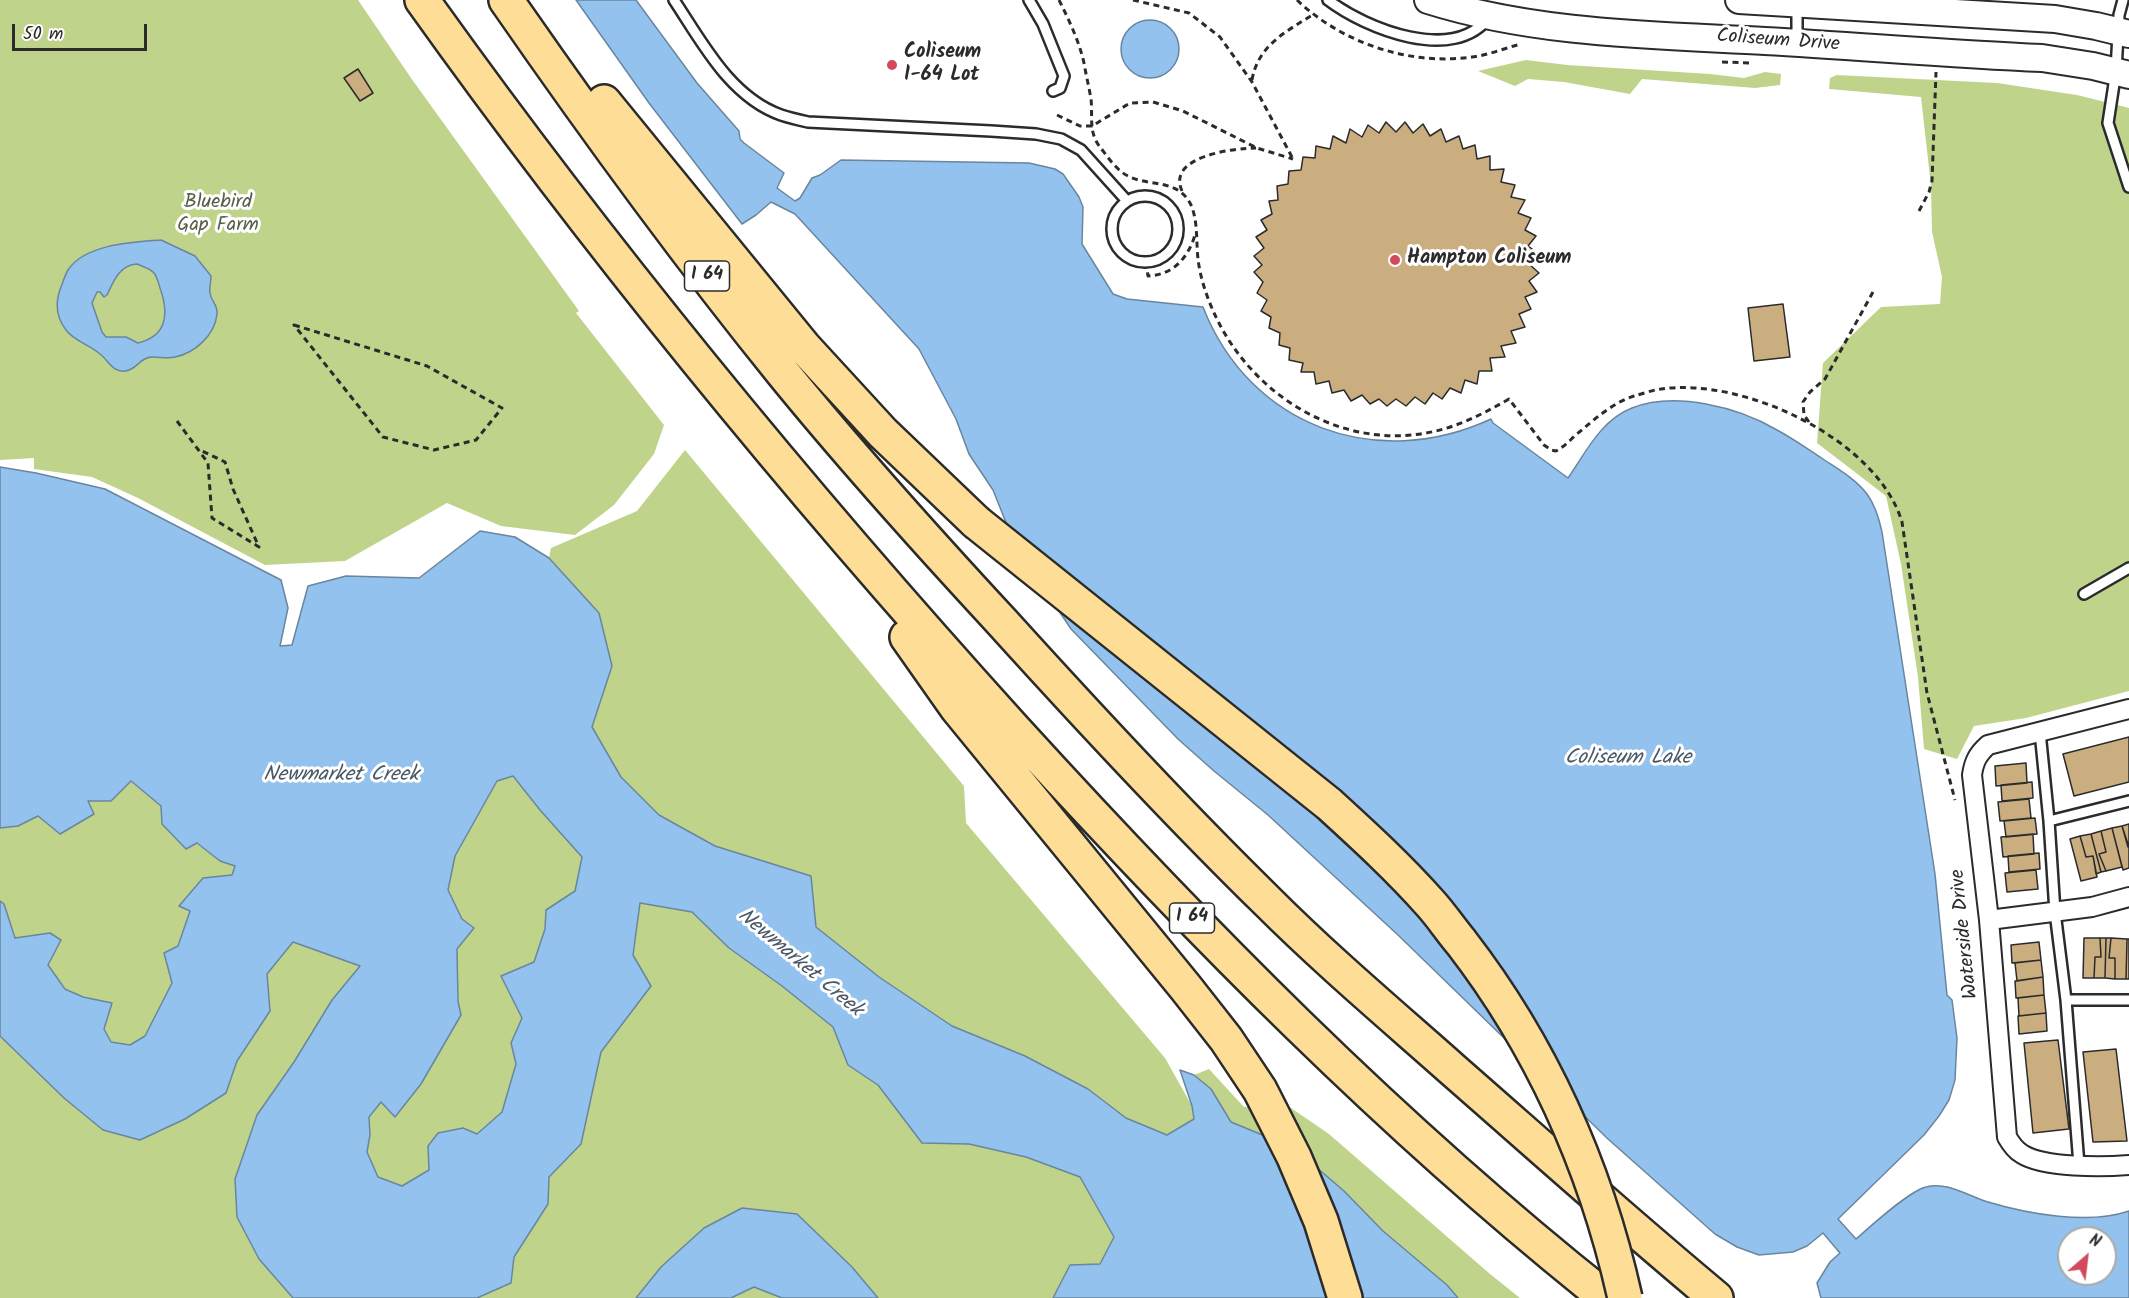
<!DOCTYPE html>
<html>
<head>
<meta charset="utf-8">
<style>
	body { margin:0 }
	#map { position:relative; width:2129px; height:1298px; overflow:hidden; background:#fff; font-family:Kalam,sans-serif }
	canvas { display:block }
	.north { position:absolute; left:2057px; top:1226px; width:60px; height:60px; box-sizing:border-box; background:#fff; border:2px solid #aaa; border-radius:50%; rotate:28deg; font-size:16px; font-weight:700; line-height:24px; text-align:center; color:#2b2b2b }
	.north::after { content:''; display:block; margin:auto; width:21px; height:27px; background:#d1495b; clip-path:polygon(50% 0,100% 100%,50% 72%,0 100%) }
	.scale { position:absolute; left:12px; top:24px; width:135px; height:27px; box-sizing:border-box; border:3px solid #2b2b2b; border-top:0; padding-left:8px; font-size:18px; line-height:21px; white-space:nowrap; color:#2b2b2b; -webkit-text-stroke:4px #fff; paint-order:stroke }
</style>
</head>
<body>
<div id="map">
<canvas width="2129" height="1298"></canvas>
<div class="north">N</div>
<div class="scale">50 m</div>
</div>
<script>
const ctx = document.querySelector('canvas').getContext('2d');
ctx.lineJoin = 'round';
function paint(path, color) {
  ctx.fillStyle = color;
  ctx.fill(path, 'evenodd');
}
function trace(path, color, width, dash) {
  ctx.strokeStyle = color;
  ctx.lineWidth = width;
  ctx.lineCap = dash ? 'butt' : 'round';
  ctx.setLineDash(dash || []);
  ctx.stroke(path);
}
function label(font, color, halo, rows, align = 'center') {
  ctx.font = font + ' Kalam,sans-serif';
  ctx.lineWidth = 6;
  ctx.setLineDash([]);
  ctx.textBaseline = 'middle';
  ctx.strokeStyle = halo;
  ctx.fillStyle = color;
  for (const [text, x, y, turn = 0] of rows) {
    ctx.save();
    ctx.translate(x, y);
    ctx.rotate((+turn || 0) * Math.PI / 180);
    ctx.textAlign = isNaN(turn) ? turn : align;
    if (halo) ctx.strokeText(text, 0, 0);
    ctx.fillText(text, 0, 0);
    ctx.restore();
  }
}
paint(new Path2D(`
	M 0,0 L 358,0 L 411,78 L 579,311 L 576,313 L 664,425 L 654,454 L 614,505 L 575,535 L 501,526 L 447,503 L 345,561 L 265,565 L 138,498 L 92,477 L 34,469 L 34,458 L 0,460 Z
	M 1526,60 L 1567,65 L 1710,74 L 1744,78 L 1765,72 L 1781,74 L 1780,85 L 1755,88 L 1642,79 L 1630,94 L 1564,82 L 1528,79 L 1515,86 L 1478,71 Z
	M 1837,75 L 1997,83 L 2077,95 L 2129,108 L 2129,691 L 2026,718 L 1974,726 L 1957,759 L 1924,749 L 1918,677 L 1901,564 L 1886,496 L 1817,443 L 1823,363 L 1881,307 L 1940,304 L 1942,277 L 1932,232 L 1931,186 L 1921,97 L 1829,89 L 1830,78 Z
	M 685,450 L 964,786 L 966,823 L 1165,1058 L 1192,1106 L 1194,1119 L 1167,1135 L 1126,1118 L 1088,1089 L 1025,1056 L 952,1026 L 879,977 L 816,927 L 811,876 L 715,846 L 659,815 L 621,777 L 592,727 L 612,666 L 549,558 L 551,548 L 637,511 Z
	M 512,776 L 540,810 L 582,856 L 575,891 L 547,910 L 545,929 L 534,963 L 522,1018 L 511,1043 L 516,1064 L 502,1112 L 476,1134 L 428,1146 L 429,1170 L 402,1186 L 378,1177 L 367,1152 L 370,1135 L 369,1118 L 381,1101 L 395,1117 L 421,1084 L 461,1015 L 458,1001 L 457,949 L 462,919 L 448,890 L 455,856 L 497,781 Z
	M 130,781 L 161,806 L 186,849 L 196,843 L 220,861 L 235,866 L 232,875 L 179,905 L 191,911 L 178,946 L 164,954 L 172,983 L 145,1036 L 130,1046 L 111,1042 L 104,1029 L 112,1003 L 83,997 L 65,988 L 48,965 L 61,939 L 50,933 L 15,938 L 4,904 L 0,901 L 0,828 L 18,826 L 38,816 L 88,801 Z
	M 639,903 L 692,912 L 729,948 L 782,986 L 833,1027 L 848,1065 L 878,1085 L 922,1143 L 969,1144 L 1026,1157 L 1080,1177 L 1114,1236 L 1100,1264 L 1070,1265 L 1053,1298 L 878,1298 L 852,1267 L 661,1267 L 636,1298 L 477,1298 L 511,1282 L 514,1257 L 548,1204 L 549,1177 L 581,1144 L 601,1052 L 651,986 L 633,955 Z
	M 293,941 L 360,966 L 332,1000 L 294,1062 L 257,1115 L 259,1259 L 293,1298 L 0,1298 L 0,1036 L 64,1098 L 103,1130 L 140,1140 L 226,1093 L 237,1061 L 270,1011 L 267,974 Z
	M 1209,1069 L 1244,1107 L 1288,1106 L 1329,1134 L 1490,1274 L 1520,1298 L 1458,1298 L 1447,1285 L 1383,1231 L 1344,1191 L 1294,1148 L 1231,1122 L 1211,1089 L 1194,1075 Z
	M 754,1287 L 782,1298 L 731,1298 Z`), '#bfd48a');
const water = new Path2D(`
	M 576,0 L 636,0 L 697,83 L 739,131 L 740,139 L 744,143 L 784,173 L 777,188 L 795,201 L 800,198 L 812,178 L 820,175 L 841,160 L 1029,163 L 1055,169 L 1063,174 L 1079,197 L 1083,207 L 1082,244 L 1113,294 L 1127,299 L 1203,307 C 1250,427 1377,472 1491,419 L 1493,423 L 1568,478 C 1586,452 1601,420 1632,408 C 1675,391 1738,407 1777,430 C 1792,438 1806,448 1820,457 C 1836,468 1855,478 1867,494 C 1875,505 1879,518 1882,532 L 1935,874 L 1947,995 L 1952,1000 L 1957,1038 L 1955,1080 L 1949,1100 L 1939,1116 L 1924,1135 L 1838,1219 L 1856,1239 C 1871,1226 1909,1191 1926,1187 C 1947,1181 1968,1196 1988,1202 C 2028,1214 2089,1225 2129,1211 L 2129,1298 L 1821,1298 L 1817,1283 L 1830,1262 L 1840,1253 L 1823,1233 L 1807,1246 L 1793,1252 L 1759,1255 L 1737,1247 L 1715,1234 L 1608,1139 L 1398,935 L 1268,815 L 1214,771 L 1178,739 L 1071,629 L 1015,545 L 993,490 L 969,454 L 956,419 L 919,349 L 795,214 L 771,202 L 756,215 L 742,224 L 649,103 ZM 2069,1238 L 2105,1238 L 2105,1274 L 2069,1274 Z
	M1121 49a29 29 0 1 1 58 0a29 29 0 1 1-58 0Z
	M 161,240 L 195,256 L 211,276 C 211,282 209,288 210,293 C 211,302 218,304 217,314 C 215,335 195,353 175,357 C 168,359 160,357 152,357 C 140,357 137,370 125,371 C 113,373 108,360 100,354 C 90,345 74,341 66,330 C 56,317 55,302 61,287 C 63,282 65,275 68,270 C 85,244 133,242 161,240 ZM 137,264 C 143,267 150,268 154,273 C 158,278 159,286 161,291 C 169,316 166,336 138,343 L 126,337 L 106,337 L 102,332 L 92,303 L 97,292 L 100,292 L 104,297 L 107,295 C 114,280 120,265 137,264 Z
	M 0,467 L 36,473 L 105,489 L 281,580 L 288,608 L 280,646 L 292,645 L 308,586 L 346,576 L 419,578 L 480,531 L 515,537 L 549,558 L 599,613 L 612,666 L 592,727 L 621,777 L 659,815 L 715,846 L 811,876 L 816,927 L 879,977 L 952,1026 L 1025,1056 L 1088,1089 L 1126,1118 L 1167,1135 L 1194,1119 L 1192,1106 L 1180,1070 L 1194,1075 L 1211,1089 L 1231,1122 L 1294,1148 L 1344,1191 L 1383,1231 L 1447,1285 L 1458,1298 L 1053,1298 L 1070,1265 L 1100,1264 L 1114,1237 L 1080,1177 L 1026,1157 L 969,1144 L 922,1143 L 878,1085 L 848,1065 L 833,1027 L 782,986 L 729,948 L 692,912 L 640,903 L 633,955 L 651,986 L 601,1052 L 581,1144 L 549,1177 L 548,1204 L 514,1257 L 511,1283 L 477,1298 L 293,1298 L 259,1259 L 237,1217 L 235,1179 L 257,1115 L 294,1062 L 332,1000 L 360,966 L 293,942 L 267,974 L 270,1011 L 237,1061 L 226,1093 L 185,1119 L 140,1140 L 103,1130 L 64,1098 L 0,1036 L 0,901 L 4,904 L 15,938 L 50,933 L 61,940 L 48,965 L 65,989 L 83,997 L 112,1003 L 104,1029 L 111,1042 L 130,1045 L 145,1036 L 172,983 L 164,953 L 178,946 L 190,911 L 179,906 L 203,878 L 232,875 L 235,866 L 220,861 L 197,843 L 186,849 L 162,824 L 161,806 L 131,781 L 111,801 L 88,801 L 94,814 L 60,834 L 38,816 L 18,826 L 0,828 ZM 513,776 L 540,810 L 582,857 L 575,891 L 546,910 L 545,929 L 534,962 L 501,976 L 522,1018 L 511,1043 L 516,1064 L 502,1112 L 477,1134 L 463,1128 L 438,1133 L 428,1146 L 429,1170 L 402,1186 L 378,1177 L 367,1152 L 370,1135 L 369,1117 L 381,1102 L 395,1117 L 421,1084 L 461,1015 L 458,1001 L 457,949 L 474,928 L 462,919 L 448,890 L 455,856 L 497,781 Z
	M 742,1208 L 797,1214 L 852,1267 L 878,1298 L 782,1298 L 754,1287 L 731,1298 L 636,1298 L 661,1267 L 704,1228 Z`);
paint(water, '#92c2ed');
trace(water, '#69869f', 1.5);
const building = new Path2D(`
	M 358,69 L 373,93 L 360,101 L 344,78 Z
	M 1386,122 L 1396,132 L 1405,122 L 1413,133 L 1423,124 L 1430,136 L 1441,129 L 1446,142 L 1459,136 L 1463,149 L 1475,145 L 1477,159 L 1490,156 L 1490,170 L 1504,169 L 1501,182 L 1515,185 L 1511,197 L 1525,200 L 1518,213 L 1531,218 L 1525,230 L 1536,236 L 1528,246 L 1539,254 L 1529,264 L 1539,273 L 1529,281 L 1537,292 L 1525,297 L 1531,309 L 1519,314 L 1525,327 L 1511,331 L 1516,343 L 1501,346 L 1505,357 L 1490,358 L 1492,371 L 1479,371 L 1477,384 L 1465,380 L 1461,393 L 1450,388 L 1442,399 L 1433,393 L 1425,404 L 1415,397 L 1406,406 L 1396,399 L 1387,406 L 1379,399 L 1370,404 L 1362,395 L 1351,401 L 1344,390 L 1332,393 L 1329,381 L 1316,384 L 1314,372 L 1301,372 L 1303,363 L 1289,360 L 1290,348 L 1279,345 L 1280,333 L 1269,328 L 1271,317 L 1261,311 L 1267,300 L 1257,293 L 1263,282 L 1254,272 L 1262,265 L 1254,256 L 1264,248 L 1256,237 L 1267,230 L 1261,220 L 1272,214 L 1269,201 L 1278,200 L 1277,186 L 1288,184 L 1289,171 L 1301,170 L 1303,157 L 1315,158 L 1316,146 L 1330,149 L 1333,136 L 1346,143 L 1350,129 L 1362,137 L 1368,125 L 1379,133 Z
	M 1783,304 L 1790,357 L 1754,361 L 1748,308 Z
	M 2129,737 L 2129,782 L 2074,796 L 2063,754 Z
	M 2026,763 L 2027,783 L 1996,786 L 1995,766 Z
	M 2032,782 L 2033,798 L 2002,801 L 2001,785 Z
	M 2029,799 L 2031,818 L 2000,821 L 1998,802 Z
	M 2035,818 L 2037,834 L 2006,837 L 2004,821 Z
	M 2129,824 L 2129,847 L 2128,847 L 2122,826 Z
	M 2122,826 L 2129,847 L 2129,868 L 2123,870 L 2112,828 Z
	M 2112,828 L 2122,867 L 2106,871 L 2099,854 L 2106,852 L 2101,831 Z
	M 2101,831 L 2106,852 L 2099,854 L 2106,871 L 2101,872 L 2091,834 Z
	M 2033,834 L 2034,854 L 2003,857 L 2001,837 Z
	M 2091,834 L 2101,872 L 2096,874 L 2093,856 L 2086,857 L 2080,836 Z
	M 2080,836 L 2086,857 L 2093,856 L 2097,877 L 2081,881 L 2070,839 Z
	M 2039,853 L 2040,869 L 2009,872 L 2008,856 Z
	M 2036,870 L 2038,889 L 2007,892 L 2005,873 Z
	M 2084,938 L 2100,938 L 2101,957 L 2095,957 L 2094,978 L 2083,978 Z
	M 2100,938 L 2106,938 L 2105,978 L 2094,978 L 2095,957 L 2101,957 Z
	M 2106,938 L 2111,938 L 2109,958 L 2115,958 L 2115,979 L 2105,978 Z
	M 2111,938 L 2127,939 L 2126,979 L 2115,979 L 2115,958 L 2109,958 Z
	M 2127,939 L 2129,939 L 2129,979 L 2126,979 Z
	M 2039,942 L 2041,960 L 2012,963 L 2011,945 Z
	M 2041,960 L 2043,977 L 2017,981 L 2015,963 Z
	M 2043,977 L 2044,995 L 2016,998 L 2015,981 Z
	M 2044,995 L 2046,1013 L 2019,1016 L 2018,998 Z
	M 2046,1013 L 2047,1031 L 2019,1034 L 2018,1016 Z
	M 2058,1040 L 2069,1129 L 2033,1133 L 2024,1043 Z
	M 2116,1049 L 2127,1141 L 2093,1142 L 2083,1052 Z`);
paint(building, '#cbae80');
trace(building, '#2b2b2b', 1.5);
const lane = new Path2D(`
	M 674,0 C 702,42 730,97 781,115 C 790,118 799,120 808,122 L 991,131 L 1036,134 L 1061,139 L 1081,150 L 1127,201
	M 1029,0 L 1043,24 L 1064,76 L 1060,88 L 1053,91
	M 1328,0 C 1366,29 1454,64 1489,17
	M 2123,0 L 2119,15 L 2116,71 L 2108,123 L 2129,187
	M 1797,5 L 1797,43
	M1112 229a33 33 0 1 1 66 0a33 33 0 1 1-66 0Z
	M 2084,594 L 2129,568
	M 2040,732 L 2049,821 L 2055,912 L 2066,1000 L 2079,1165
	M 2049,821 L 2129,801
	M 2066,1000 L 2129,1000`);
const street = new Path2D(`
	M 2129,709 L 1988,745 C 1978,754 1974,761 1972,775 L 1989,920 L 2007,1137 C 2011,1144 2015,1150 2022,1154 C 2044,1168 2103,1167 2129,1165
	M 1989,920 L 2092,907 L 2129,897`);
const secondary = new Path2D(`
	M 1428,0 C 1536,34 1653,35 1765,41 C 1857,46 1949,54 2042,58 L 2093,66 L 2129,75
	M 1739,0 L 2055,19 L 2096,26 L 2129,34`);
const highway = new Path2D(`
	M 422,0 C 604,255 803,496 1013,728 C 1198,931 1391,1127 1606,1298
	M 506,0 C 594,127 686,253 783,373 C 853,459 927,541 1002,622 C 1088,717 1175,811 1267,901 C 1326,960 1390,1014 1452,1069 C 1540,1146 1627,1224 1716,1298
	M 604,102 L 804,347 L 883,433 L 976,522
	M 907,637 L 957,708 L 1186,988 L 1226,1039 L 1260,1090 L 1294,1157 L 1321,1221 L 1345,1298`);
trace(lane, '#2b2b2b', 14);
trace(street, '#2b2b2b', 22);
trace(secondary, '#2b2b2b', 30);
trace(highway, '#2b2b2b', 38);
trace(new Path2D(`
	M 1059,0 C 1069,20 1079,41 1084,63 C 1086,75 1089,87 1091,99 C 1093,116 1088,132 1100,147 C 1107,156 1117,171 1128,176 C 1149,187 1178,178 1191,205 C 1198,221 1196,241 1198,259 C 1200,277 1207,298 1215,315 C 1251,393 1337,449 1426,433 C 1456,428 1483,414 1509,399 L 1544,445 L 1551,450 L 1556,451 C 1564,447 1570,440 1577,434 C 1595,419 1612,403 1634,396 C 1642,394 1652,390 1661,389 C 1743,377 1877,439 1902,522 L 1927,693 L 1955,800
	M 1133,0 L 1189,13 L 1220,37 L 1252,82 L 1293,159
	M 1297,0 C 1342,43 1410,66 1472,57 C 1489,55 1505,48 1521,44
	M 1722,62 L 1751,63
	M 1252,80 C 1258,45 1287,31 1314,14
	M 1057,115 L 1080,126 L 1092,126 L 1130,103 L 1153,102 L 1183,111 L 1257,148 L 1293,159
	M 1182,191 C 1166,156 1235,148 1256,148
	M 1919,211 L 1929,192 L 1932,181 L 1936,72
	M 1146,262 L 1148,276 C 1173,275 1188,258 1195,235
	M 294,325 L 427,366 L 502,408 L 476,440 L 434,450 L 383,437 Z
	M 177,421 L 208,463 L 212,518 L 259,547 L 233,489 L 225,462 L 198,449
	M 1809,422 L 1804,415 L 1803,402 L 1810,392 L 1825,379 L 1873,292`), '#2b2b2b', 3, [6, 4.5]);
trace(lane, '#fff', 9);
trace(street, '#fff', 18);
trace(secondary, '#fff', 26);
trace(highway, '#fedd96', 33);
const highwayBridge = new Path2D(`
	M 976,522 L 1329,804 C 1364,836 1398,867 1430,903 C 1441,915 1450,929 1461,942 C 1542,1047 1596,1168 1625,1298`);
trace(highwayBridge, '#2b2b2b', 38, []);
trace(highwayBridge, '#fedd96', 33);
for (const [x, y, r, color] of [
	[892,65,6,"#d1495b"],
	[1395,260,6,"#d1495b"]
]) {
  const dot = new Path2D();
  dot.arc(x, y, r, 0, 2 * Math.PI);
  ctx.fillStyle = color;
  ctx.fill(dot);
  trace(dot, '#fff', 2);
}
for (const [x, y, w] of [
	[707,276,45],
	[1192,918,45]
]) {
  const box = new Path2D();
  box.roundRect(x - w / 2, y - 15, w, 30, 4.5);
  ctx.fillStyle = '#fff';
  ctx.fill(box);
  trace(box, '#2b2b2b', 1.5);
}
label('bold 18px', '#2b2b2b', null, [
	["I 64",707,276],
	["I 64",1192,918]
]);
label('20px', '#2b2b2b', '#fff', [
	["Coliseum Drive",1778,42,4],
	["Waterside Drive",1966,934,-96]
]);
label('bold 20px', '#2b2b2b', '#fff', [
	["Coliseum",904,54],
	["I-64 Lot",904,77],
	["Hampton Coliseum",1407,260]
], 'left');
label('20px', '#575e48', '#fff', [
	["Bluebird",218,204],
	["Gap Farm",218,227]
]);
label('italic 21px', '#4a5865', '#fff', [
	["Coliseum Lake",1628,759],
	["Newmarket Creek",341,776],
	["Newmarket Creek",799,964,40]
]);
</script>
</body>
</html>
